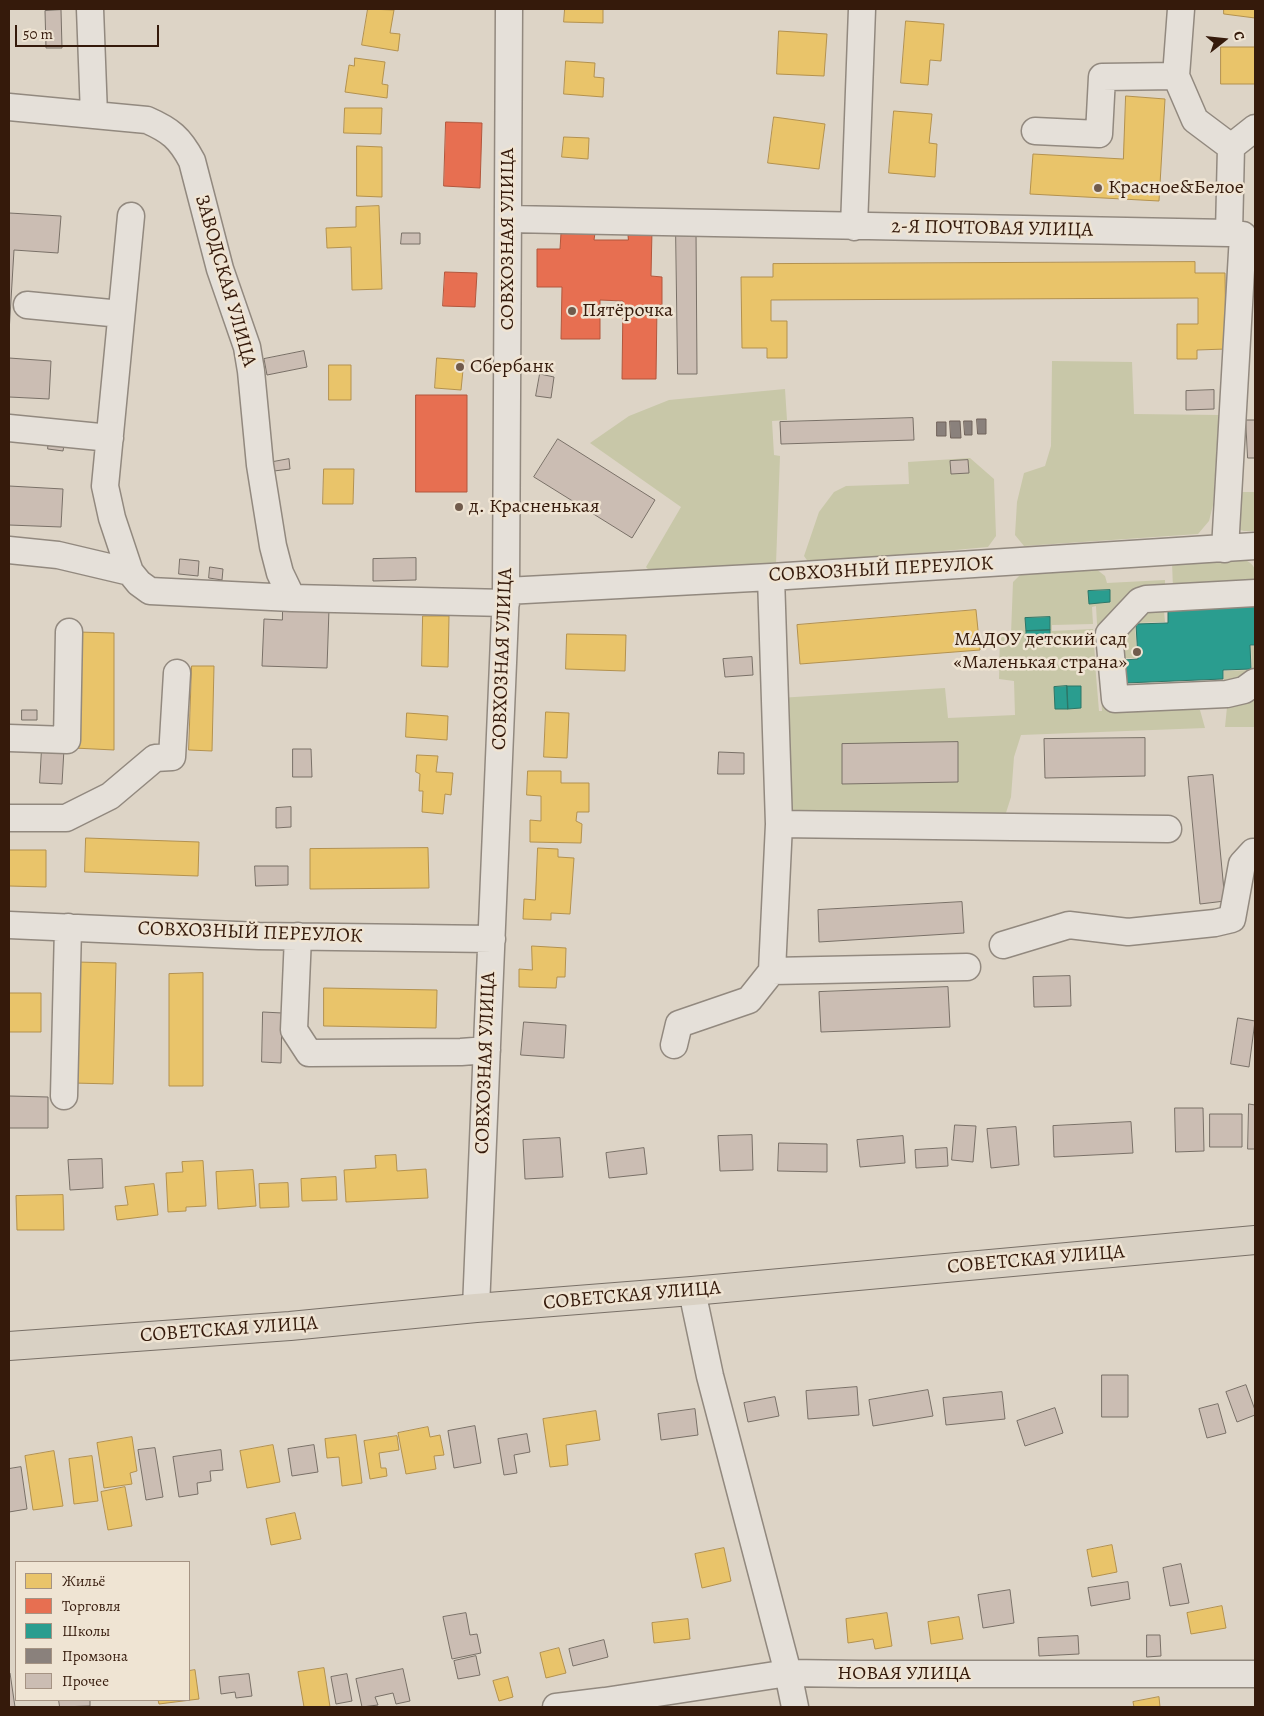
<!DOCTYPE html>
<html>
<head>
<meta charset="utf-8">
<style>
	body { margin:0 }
	#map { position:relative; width:1264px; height:1716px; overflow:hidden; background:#ddd4c6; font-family:Alegreya,serif }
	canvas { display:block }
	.frame { position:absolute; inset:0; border:10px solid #351a0b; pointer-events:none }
	.legend { position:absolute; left:15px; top:1561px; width:175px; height:140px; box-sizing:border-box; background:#efe4d3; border:1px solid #a59383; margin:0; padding:6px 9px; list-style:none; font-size:15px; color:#351a0b }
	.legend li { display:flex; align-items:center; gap:10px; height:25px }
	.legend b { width:25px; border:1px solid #a59383 }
	.north { position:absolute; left:1199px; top:15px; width:50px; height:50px; -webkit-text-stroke:4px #efe4d3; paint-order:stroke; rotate:74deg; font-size:14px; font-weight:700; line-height:20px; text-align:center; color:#351a0b }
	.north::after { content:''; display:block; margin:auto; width:18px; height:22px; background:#351a0b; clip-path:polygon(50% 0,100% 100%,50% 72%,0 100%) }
	.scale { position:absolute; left:15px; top:25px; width:144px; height:22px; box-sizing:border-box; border:2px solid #351a0b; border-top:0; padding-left:6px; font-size:15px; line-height:18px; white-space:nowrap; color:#351a0b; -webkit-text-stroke:4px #efe4d3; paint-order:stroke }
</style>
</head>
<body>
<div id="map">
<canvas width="1264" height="1716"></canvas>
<div class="frame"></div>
<ul class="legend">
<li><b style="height:14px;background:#e9c46a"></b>Жильё</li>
<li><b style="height:14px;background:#e76f51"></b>Торговля</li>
<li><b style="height:14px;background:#2a9d8f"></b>Школы</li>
<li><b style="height:14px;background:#8a817c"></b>Промзона</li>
<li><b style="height:14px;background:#cbbdb3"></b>Прочее</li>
</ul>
<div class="north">С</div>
<div class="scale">50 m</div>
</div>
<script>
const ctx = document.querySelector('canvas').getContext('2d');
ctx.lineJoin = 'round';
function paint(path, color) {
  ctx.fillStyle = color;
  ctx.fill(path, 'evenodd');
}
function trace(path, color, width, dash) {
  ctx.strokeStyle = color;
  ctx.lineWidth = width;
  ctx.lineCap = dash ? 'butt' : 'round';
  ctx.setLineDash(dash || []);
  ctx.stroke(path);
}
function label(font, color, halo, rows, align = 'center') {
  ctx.font = font + ' Alegreya,serif';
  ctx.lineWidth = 5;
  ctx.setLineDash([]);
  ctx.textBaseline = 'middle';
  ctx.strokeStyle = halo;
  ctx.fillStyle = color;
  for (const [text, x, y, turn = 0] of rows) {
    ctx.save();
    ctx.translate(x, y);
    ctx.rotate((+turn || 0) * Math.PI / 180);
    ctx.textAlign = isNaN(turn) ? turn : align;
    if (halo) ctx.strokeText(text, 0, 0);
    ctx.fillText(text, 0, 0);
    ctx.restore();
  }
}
paint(new Path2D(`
	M 1052,361 L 1132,362 L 1134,414 L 1219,415 L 1213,505 L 1209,521 L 1198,534 L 1024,546 L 1015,535 L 1017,502 L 1024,473 L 1045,466 L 1051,446 Z
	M 785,389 L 787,420 L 772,421 L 774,455 L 780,456 L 776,564 L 652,574 L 646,567 L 681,507 L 590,443 L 629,416 L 669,400 Z
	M 970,458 L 994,479 L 996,536 L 988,547 L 809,563 L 804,556 L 819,512 L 834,492 L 846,486 L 909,484 L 908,462 Z
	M 1235,492 L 1255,492 L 1255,531 L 1244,531 L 1237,529 Z
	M 1244,560 C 1255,563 1257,571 1254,582 L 1173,589 L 1172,562 Z
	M 1095,568 L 1105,576 L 1107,583 L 1165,580 L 1165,590 L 1102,630 L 1107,711 L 1193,706 L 1200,710 L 1205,728 L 1021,735 L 1014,757 L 1011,797 L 1004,819 L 784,817 L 778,698 L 945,688 L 948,718 L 1015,715 L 1014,681 L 999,679 L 1000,634 L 1011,634 L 1013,582 L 1023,572 ZM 1109,590 L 1110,602 L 1089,603 L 1089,591 ZM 1096,606 L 1102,711 L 1099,711 L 1095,663 L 1046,665 L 1046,660 L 1095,658 L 1093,629 L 1052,631 L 1052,625 L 1093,624 L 1092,607 Z
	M 1164,611 L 1165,622 L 1135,623 L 1137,658 L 1123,658 L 1121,637 L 1144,612 Z
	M 1251,646 L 1255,646 L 1255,671 L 1253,673 L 1224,683 L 1224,671 L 1252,670 Z
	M 1255,694 L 1255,727 L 1225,727 L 1227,707 Z`), '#c8c7a8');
const homes = new Path2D(`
	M 368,9 L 394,10 L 390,33 L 400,34 L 398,51 L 362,45 Z
	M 565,9 L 603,9 L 603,23 L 564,22 Z
	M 1224,9 L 1255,9 L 1255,18 L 1224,14 Z
	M 906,21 L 944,24 L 941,61 L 930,60 L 928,85 L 901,83 Z
	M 779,31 L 827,34 L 824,76 L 777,74 Z
	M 1221,47 L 1255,47 L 1255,84 L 1221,84 Z
	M 355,58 L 385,62 L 382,84 L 388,85 L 387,98 L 345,92 L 349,65 L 354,66 Z
	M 566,61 L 595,63 L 594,77 L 604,78 L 603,97 L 564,94 Z
	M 1126,96 L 1165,99 L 1159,201 L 1030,194 L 1033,154 L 1123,159 Z
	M 345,108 L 382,108 L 381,134 L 344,133 Z
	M 894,111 L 932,114 L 929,143 L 937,144 L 935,177 L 889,173 Z
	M 774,117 L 825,124 L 819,169 L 768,163 Z
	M 564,137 L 589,138 L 588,159 L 562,157 Z
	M 357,146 L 382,147 L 382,197 L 357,196 Z
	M 379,206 L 382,289 L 352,290 L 351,247 L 327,248 L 326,228 L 356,227 L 356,207 Z
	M 1195,262 L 1195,273 L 1225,273 L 1226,349 L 1197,350 L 1197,359 L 1177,359 L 1177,324 L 1198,324 L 1198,298 L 771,300 L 771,321 L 787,321 L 787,358 L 767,358 L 767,348 L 742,348 L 741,277 L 773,277 L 773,264 Z
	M 437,358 L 464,360 L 461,390 L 435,388 Z
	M 329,365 L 351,365 L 351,400 L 329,400 Z
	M 324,469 L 354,469 L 353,504 L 323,504 Z
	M 976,610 L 980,650 L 800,664 L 797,625 Z
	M 423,616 L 449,616 L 448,667 L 422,666 Z
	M 78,632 L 114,633 L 114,750 L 74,748 Z
	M 567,634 L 626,635 L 625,671 L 566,669 Z
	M 192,666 L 214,666 L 212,751 L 189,750 Z
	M 546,712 L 569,713 L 567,758 L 544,757 Z
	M 407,713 L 448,716 L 447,740 L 406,737 Z
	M 417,755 L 438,756 L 436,772 L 453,773 L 451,795 L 445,794 L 443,814 L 422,812 L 423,791 L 419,791 L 420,774 L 416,772 Z
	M 528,771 L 561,771 L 561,783 L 589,783 L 589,812 L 577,812 L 576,821 L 582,824 L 581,843 L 530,842 L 530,820 L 541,821 L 541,796 L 527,795 Z
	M 86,838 L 199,842 L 198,876 L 85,872 Z
	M 428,848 L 429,888 L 310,889 L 310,849 Z
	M 538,848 L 558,849 L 558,857 L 574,858 L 570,914 L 551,913 L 551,920 L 523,919 L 524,899 L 535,900 Z
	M 9,850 L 46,850 L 46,887 L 9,886 Z
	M 532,946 L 566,948 L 565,977 L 557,977 L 556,988 L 519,987 L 519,969 L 532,970 Z
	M 77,962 L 116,963 L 113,1084 L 73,1083 Z
	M 203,973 L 203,1086 L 169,1086 L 169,974 Z
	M 324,988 L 437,990 L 436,1028 L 324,1026 Z
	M 9,993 L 41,993 L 41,1032 L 9,1032 Z
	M 396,1155 L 397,1171 L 426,1169 L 428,1198 L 346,1202 L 344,1170 L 376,1168 L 375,1156 Z
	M 203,1161 L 206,1206 L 186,1207 L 186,1211 L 168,1212 L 166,1173 L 183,1172 L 182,1162 Z
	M 253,1170 L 256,1206 L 218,1209 L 216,1172 Z
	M 336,1177 L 337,1200 L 302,1201 L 301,1179 Z
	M 288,1183 L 289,1207 L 260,1208 L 259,1184 Z
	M 154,1184 L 158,1215 L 117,1220 L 115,1206 L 128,1205 L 125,1187 Z
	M 63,1195 L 64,1230 L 17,1230 L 16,1196 Z
	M 596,1411 L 600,1440 L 566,1445 L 568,1465 L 550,1467 L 543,1419 Z
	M 428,1427 L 430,1437 L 440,1435 L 444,1455 L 434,1456 L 436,1469 L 406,1474 L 398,1433 Z
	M 356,1435 L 362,1483 L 342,1486 L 339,1457 L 327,1458 L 325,1439 Z
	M 397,1436 L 399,1450 L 379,1453 L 381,1468 L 386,1468 L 387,1476 L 370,1479 L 364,1441 Z
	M 132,1437 L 137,1471 L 130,1473 L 132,1484 L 104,1488 L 97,1443 Z
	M 273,1445 L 280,1482 L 247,1488 L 240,1451 Z
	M 54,1451 L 63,1506 L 33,1510 L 25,1456 Z
	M 92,1456 L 98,1501 L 74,1504 L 69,1459 Z
	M 125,1487 L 132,1526 L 108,1530 L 101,1492 Z
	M 295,1513 L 301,1539 L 271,1545 L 266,1519 Z
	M 1112,1545 L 1117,1572 L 1092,1577 L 1087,1550 Z
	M 724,1548 L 731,1581 L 702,1588 L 695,1554 Z
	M 1222,1606 L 1226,1628 L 1191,1634 L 1187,1613 Z
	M 887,1613 L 892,1646 L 875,1649 L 873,1639 L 848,1643 L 846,1619 Z
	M 959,1617 L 963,1639 L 931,1644 L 928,1622 Z
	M 688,1619 L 690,1639 L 654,1643 L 652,1623 Z
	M 559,1648 L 566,1673 L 546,1678 L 540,1653 Z
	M 324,1668 L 330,1707 L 304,1707 L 298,1672 Z
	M 195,1670 L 199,1699 L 159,1704 L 158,1700 L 189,1700 L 189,1671 Z
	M 508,1677 L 513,1697 L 499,1701 L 493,1681 Z
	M 1159,1697 L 1160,1707 L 1134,1707 L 1133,1702 Z`);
paint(homes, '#e9c46a');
trace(homes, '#b3914e', 1);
const shops = new Path2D(`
	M 446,122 L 482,123 L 480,188 L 444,186 Z
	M 628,230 L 652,230 L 651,276 L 662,277 L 662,305 L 657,305 L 656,379 L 622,379 L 623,301 L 600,300 L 600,339 L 561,339 L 562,287 L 537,287 L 537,249 L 560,249 L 561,233 L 595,233 L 594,240 L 628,240 Z
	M 445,272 L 477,273 L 475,307 L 443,306 Z
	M 416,395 L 467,395 L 467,492 L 416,492 Z`);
paint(shops, '#e76f51');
trace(shops, '#b2563c', 1);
const schools = new Path2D(`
	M 1110,590 L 1110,602 L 1089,604 L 1088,591 Z
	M 1255,606 L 1255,645 L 1250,645 L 1251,669 L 1223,670 L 1223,679 L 1125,683 L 1124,660 L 1138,659 L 1136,624 L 1168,623 L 1168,609 Z
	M 1050,617 L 1050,630 L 1026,631 L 1025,618 Z
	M 1050,630 L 1050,643 L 1026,644 L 1026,631 Z
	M 1067,686 L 1068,709 L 1055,709 L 1054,687 Z
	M 1067,686 L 1081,686 L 1081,708 L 1068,709 Z`);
paint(schools, '#2a9d8f');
trace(schools, '#2d7667', 1);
const industry = new Path2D(`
	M 977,419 L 986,419 L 986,434 L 978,434 Z
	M 950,421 L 960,421 L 961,438 L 951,438 Z
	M 964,421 L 972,421 L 972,435 L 965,435 Z
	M 937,422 L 946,422 L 946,436 L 937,436 Z`);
paint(industry, '#8a817c');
trace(industry, '#70625a', 1);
const building = new Path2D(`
	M 61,10 L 62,48 L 46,48 L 45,11 Z
	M 9,213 L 61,216 L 58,253 L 14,250 L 9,333 Z
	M 676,231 L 696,231 L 697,374 L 678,374 Z
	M 402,233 L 420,233 L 420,244 L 401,244 Z
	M 304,351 L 307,367 L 267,375 L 264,359 Z
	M 9,358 L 51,361 L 49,399 L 9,397 Z
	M 540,374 L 554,377 L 551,398 L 536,396 Z
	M 1214,390 L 1214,409 L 1186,410 L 1186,391 Z
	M 913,418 L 914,440 L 781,444 L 780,422 Z
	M 1246,420 L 1255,420 L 1255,458 L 1248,458 Z
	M 49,437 L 65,439 L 63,451 L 48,449 Z
	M 558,439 L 655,500 L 632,538 L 534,477 Z
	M 289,459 L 290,469 L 274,471 L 273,462 Z
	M 968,460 L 969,473 L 951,474 L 950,461 Z
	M 9,486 L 63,489 L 61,527 L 9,525 Z
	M 416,558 L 416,580 L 373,581 L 373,559 Z
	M 180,559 L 199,561 L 198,576 L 179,574 Z
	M 210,567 L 223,569 L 222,580 L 209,578 Z
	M 283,608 L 329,609 L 327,668 L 262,666 L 264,619 L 282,620 Z
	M 752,657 L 753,675 L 725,677 L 723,659 Z
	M 22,710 L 37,710 L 37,720 L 22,720 Z
	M 1145,738 L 1145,776 L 1045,778 L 1044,739 Z
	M 958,742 L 958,782 L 842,784 L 842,744 Z
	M 42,748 L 64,749 L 62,784 L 40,783 Z
	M 293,749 L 311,749 L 312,777 L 293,777 Z
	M 719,752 L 744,753 L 744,774 L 718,774 Z
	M 1213,775 L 1225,901 L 1200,904 L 1188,777 Z
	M 291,807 L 291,827 L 276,828 L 276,808 Z
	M 255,866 L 288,866 L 288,885 L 256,886 Z
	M 962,902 L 964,933 L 819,942 L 818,910 Z
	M 1070,976 L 1071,1006 L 1034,1007 L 1033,977 Z
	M 948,987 L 950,1027 L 821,1032 L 819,992 Z
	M 263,1012 L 282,1013 L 281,1063 L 262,1062 Z
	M 1238,1018 L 1255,1021 L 1249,1067 L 1231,1064 Z
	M 524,1022 L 566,1025 L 564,1058 L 521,1055 Z
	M 9,1096 L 48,1097 L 48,1128 L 9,1128 Z
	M 1249,1104 L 1255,1105 L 1255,1149 L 1248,1149 Z
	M 1175,1108 L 1203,1108 L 1204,1151 L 1176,1152 Z
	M 1210,1114 L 1242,1114 L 1242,1147 L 1210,1147 Z
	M 1131,1122 L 1133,1153 L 1054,1157 L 1053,1126 Z
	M 955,1125 L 976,1126 L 973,1162 L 952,1160 Z
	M 1016,1127 L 1019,1165 L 991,1168 L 987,1129 Z
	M 752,1135 L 753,1170 L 720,1171 L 718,1136 Z
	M 903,1136 L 905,1163 L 860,1167 L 857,1140 Z
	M 560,1138 L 563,1177 L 525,1179 L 523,1140 Z
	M 779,1143 L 827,1144 L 827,1172 L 778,1171 Z
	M 644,1148 L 647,1174 L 609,1178 L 606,1153 Z
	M 947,1148 L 948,1166 L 916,1168 L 915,1150 Z
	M 102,1159 L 103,1188 L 70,1190 L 68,1160 Z
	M 1102,1375 L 1128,1375 L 1128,1417 L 1102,1417 Z
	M 1246,1385 L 1255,1410 L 1255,1415 L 1237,1422 L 1226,1392 Z
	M 857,1387 L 859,1415 L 808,1419 L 806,1391 Z
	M 928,1390 L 933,1416 L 873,1426 L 869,1400 Z
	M 1002,1392 L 1005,1419 L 946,1425 L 943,1398 Z
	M 775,1397 L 779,1416 L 748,1422 L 744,1403 Z
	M 1218,1404 L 1226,1433 L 1207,1438 L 1199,1409 Z
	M 1055,1408 L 1063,1433 L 1025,1446 L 1017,1421 Z
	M 695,1409 L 698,1435 L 661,1440 L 658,1414 Z
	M 475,1426 L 481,1463 L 454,1468 L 448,1431 Z
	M 527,1434 L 530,1452 L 514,1455 L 517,1473 L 504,1475 L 498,1439 Z
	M 314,1445 L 318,1472 L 292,1476 L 288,1449 Z
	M 155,1448 L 163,1497 L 146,1500 L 138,1450 Z
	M 221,1450 L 223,1470 L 210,1471 L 211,1481 L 197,1483 L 198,1494 L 179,1497 L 173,1457 Z
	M 21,1467 L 27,1509 L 9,1512 L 9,1469 Z
	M 1181,1564 L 1189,1603 L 1170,1606 L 1163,1568 Z
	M 1128,1582 L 1130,1599 L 1091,1606 L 1088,1588 Z
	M 1010,1590 L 1014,1623 L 983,1628 L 978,1595 Z
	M 466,1613 L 470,1635 L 477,1634 L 481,1653 L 452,1659 L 443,1617 Z
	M 1147,1635 L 1160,1635 L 1161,1656 L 1147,1657 Z
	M 1078,1636 L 1079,1654 L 1039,1656 L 1038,1638 Z
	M 604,1640 L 608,1657 L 573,1666 L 569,1649 Z
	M 476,1656 L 480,1675 L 458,1679 L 454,1661 Z
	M 403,1669 L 410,1701 L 396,1704 L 393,1693 L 375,1697 L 378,1705 L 362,1707 L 356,1679 Z
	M 9,1673 L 10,1673 L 15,1707 L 9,1707 Z
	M 249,1674 L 252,1696 L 236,1698 L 235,1692 L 221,1694 L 219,1677 Z
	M 347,1674 L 352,1701 L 336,1704 L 331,1677 Z
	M 59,1700 L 90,1700 L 90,1706 L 60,1707 Z`);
paint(building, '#cbbdb3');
trace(building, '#797067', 1);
const minor = new Path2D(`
	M 90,9 L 94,115
	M 1181,9 L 1176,76 L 1195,120 L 1231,147
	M 9,107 L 147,120 C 170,130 180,138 192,161 L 220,269 L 247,347 L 251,371 L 260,465 L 273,546 L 280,573 L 292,598
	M 1035,131 L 1099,134 L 1102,77 L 1176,76
	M 1231,147 L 1255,128
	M 131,216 L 105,486 L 112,518 L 130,572 L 139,583 L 150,591 L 292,598 L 506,603
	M 509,219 L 1229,233 L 1231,147
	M 854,227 L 862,9
	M 27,305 L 121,314
	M 9,428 L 110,438
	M 1225,549 L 1243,235 L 1229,233
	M 9,550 L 58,555 L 130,572
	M 771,577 L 779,824 L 772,971 L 967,967
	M 506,591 L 771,577 L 1255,546
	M 1255,593 L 1146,599 L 1140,601 L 1109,634 L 1115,699 L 1227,694 L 1244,690 L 1255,682
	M 9,738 L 67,740 L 69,632
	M 9,818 L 66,818 L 110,796 L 155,758 L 172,757 L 177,673
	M 779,824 L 1168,829
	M 9,925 L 259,936 L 492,939
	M 298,936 L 294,1030 L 309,1053 L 461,1052 L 487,1050
	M 1003,945 L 1069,925 L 1128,932 L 1215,923 L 1232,919 L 1242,864 L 1253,852 L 1255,852
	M 674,1045 L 679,1024 L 749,1000 L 772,971
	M 64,1096 L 68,927
	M 692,1291 L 710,1376 L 788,1673 L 795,1707
	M 476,1308 L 506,591 L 509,9
	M 556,1707 L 605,1701 L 788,1673 L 860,1674 L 1255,1674`);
const major = new Path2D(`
	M 9,1346 L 290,1326 L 476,1308 L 692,1291 L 1255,1240`);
trace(minor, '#92897f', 29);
trace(major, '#797067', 30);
trace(minor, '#e5e0d9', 26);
trace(major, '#d9d1c4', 28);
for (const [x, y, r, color] of [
	[1098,188,5,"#705b4c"],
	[572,311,5,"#705b4c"],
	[460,367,5,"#705b4c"],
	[459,507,5,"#705b4c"],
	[1137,652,5,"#705b4c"]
]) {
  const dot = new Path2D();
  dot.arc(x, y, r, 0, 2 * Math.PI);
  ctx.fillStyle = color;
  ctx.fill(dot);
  trace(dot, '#efe4d3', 2);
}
label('20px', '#351a0b', '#efe4d3', [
	["Красное&Белое",1108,188],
	["Пятёрочка",582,311],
	["Сбербанк",470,367],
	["д. Красненькая",469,507],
	["МАДОУ детский сад",1127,640,"right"],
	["«Маленькая страна»",1127,663,"right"]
], 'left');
label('20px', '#351a0b', '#efe4d3', [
	["2-Я ПОЧТОВАЯ УЛИЦА",992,229,1],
	["СОВХОЗНАЯ УЛИЦА",508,239,-90],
	["ЗАВОДСКАЯ УЛИЦА",225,281,74],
	["СОВХОЗНЫЙ ПЕРЕУЛОК",881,570,-3],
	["СОВХОЗНАЯ УЛИЦА",503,659,-88],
	["СОВХОЗНЫЙ ПЕРЕУЛОК",250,933,2],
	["СОВХОЗНАЯ УЛИЦА",486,1063,-88],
	["СОВЕТСКАЯ УЛИЦА",1036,1260,-5],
	["СОВЕТСКАЯ УЛИЦА",632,1296,-5],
	["СОВЕТСКАЯ УЛИЦА",229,1330,-4],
	["НОВАЯ УЛИЦА",904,1674]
]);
</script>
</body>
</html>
